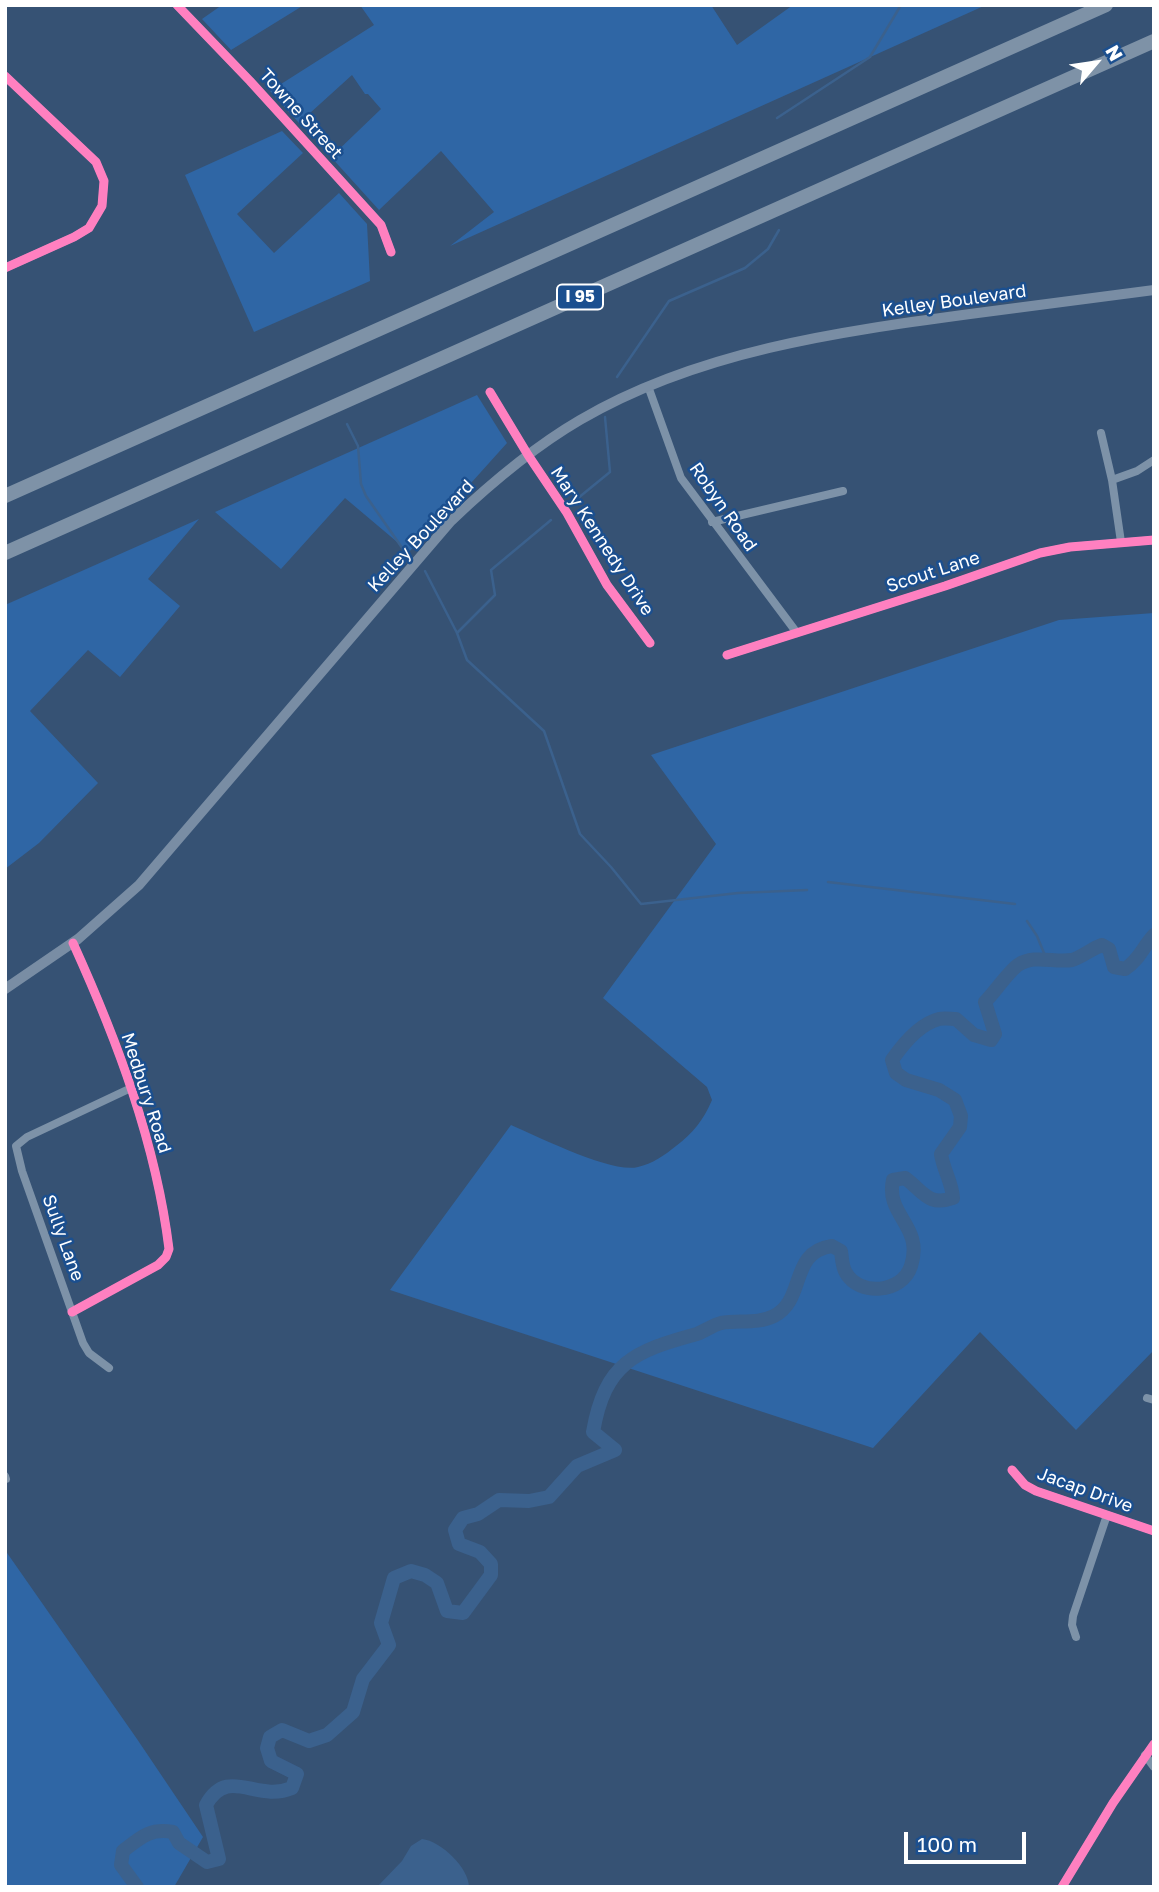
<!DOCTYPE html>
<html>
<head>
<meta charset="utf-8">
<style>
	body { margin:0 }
	#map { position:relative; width:1159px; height:1892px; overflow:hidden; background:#365274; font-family:"Golos Text",sans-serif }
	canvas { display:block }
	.frame { position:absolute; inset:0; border:7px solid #fff; pointer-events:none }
	.north { position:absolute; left:1061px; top:28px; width:70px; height:70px; -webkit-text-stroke:5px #1b4f8f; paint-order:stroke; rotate:61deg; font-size:19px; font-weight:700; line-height:28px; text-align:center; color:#fff }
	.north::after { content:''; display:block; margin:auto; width:24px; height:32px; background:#fff; clip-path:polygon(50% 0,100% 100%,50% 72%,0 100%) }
	.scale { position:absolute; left:904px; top:1832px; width:122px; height:32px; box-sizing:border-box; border:4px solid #fff; border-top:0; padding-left:9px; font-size:21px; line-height:24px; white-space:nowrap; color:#fff; -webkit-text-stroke:5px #1b4f8f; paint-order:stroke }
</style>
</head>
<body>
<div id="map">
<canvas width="1159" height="1892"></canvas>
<div class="frame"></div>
<div class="north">N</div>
<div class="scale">100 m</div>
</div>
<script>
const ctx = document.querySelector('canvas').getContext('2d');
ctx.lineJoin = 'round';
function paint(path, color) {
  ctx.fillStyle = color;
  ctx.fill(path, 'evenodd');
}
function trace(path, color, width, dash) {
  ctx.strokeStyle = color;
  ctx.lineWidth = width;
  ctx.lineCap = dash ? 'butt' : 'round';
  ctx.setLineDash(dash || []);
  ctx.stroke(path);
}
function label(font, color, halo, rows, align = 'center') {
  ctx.font = font + ' "Golos Text",sans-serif';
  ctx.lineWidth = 5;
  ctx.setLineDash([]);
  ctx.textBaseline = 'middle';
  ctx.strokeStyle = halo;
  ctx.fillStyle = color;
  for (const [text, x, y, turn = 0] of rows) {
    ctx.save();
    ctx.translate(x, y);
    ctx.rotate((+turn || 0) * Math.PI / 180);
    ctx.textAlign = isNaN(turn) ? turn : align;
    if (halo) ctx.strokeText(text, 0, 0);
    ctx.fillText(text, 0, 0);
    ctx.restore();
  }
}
paint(new Path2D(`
	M 222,5 L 304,5 L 231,50 L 202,19 Z
	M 360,5 L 711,5 L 737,45 L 793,5 L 986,5 L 450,246 L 494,212 L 441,151 L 379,210 L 331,157 L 381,109 L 368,94 L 365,94 L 352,75 L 299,123 L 270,91 L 374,25 Z
	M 282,131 L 303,153 L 237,214 L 274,253 L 339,193 L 367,224 L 370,281 L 254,332 L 185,175 Z
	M 477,395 L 507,443 L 409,552 L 345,498 L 281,569 L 215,512 Z
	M 199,519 L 148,579 L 180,606 L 120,677 L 88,650 L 30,711 L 98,783 L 39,843 L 5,869 L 5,605 Z
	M 1154,613 L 1154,1350 L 1076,1430 L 980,1332 L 873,1448 L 390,1290 L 511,1125 C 537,1136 612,1174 638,1167 C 652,1164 665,1155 676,1146 C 693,1133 703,1121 712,1100 L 707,1087 L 603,998 L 716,844 L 651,755 L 1059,620 Z
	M 5,1550 L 137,1739 L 203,1837 L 174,1887 L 5,1887 Z`), '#2f66a5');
paint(new Path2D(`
	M 422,1839 C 441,1841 469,1868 469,1887 L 377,1887 L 402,1861 L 411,1846 Z`), '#3b618d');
trace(new Path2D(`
	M 777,118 L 870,57 L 901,5
	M 617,377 L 669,301 L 745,268 L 768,249 L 779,230
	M 347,424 L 358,446 L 361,484 L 366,496 L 405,552
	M 572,503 L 610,472 L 605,417
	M 551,520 L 491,570 L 495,595 L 457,633 L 467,660 L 544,731 L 580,834 L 611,867 L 641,904 L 738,893 L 807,890
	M 425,571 L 457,633
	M 828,882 L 1015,904
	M 1027,921 L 1037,936 L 1046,958`), '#3b618d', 2.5);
trace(new Path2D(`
	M 137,1887 L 121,1865 L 123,1851 C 141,1837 150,1828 173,1832 L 179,1843 L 207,1862 L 219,1859 L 206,1805 C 228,1765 256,1803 292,1788 L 297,1774 L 271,1761 L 267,1748 L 270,1737 L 282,1730 L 309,1741 L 327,1735 L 353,1712 L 363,1679 L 389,1645 L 381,1623 L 394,1578 L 411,1571 L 425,1575 L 437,1583 L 447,1611 L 463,1613 L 491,1575 L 491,1564 L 480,1552 L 459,1544 L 455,1530 L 463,1518 L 478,1514 L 499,1500 L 529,1501 L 549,1497 L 577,1466 L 615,1450 L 593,1432 C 605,1363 634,1351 697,1334 C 705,1331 713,1325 721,1323 C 739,1320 758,1324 774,1316 C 806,1300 789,1252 832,1246 L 841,1251 C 842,1258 842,1267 846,1273 C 859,1296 902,1294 911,1266 C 924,1225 885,1216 893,1180 L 905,1178 C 923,1191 928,1207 953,1198 C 952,1182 943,1169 941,1154 L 960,1127 L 961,1116 L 955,1100 L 939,1090 L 906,1080 L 896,1073 L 892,1060 C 903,1044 919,1024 939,1019 C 944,1018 951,1019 956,1019 L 974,1035 L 991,1040 L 995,1034 L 985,1002 C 994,993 1009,971 1018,965 C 1034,954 1054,963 1072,960 C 1080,958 1093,948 1102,945 L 1109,949 L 1114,967 L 1125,969 C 1140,959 1142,948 1154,935`), '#3b618d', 14);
trace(new Path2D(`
	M 177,5 L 250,81 L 381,225 L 391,252
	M 5,76 L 96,162 L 104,181 L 102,206 L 89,228 L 74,237 L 5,268
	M 648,386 L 681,478 L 797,633
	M 490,392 L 528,455 L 567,513 L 607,585 L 650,643
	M 1101,433 L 1112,480 L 1121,542
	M 1112,480 L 1137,471 L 1154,460
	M 712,522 L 843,491
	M 727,655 L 945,586 L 1040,553 L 1070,547 L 1154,540
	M 72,1312 L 158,1265 L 166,1257 L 169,1249 C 156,1143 117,1040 73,943
	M 109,1368 L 89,1353 L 83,1343 L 22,1171 L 16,1146 L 27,1137 L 131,1088
	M 1147,1398 L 1154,1400
	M 1012,1470 L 1025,1485 L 1036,1491 L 1154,1531
	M 5,1476 L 6,1479
	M 1076,1637 L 1072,1625 L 1073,1616 L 1107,1515
	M 1145,1755 L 1154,1767
	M 1062,1887 L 1113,1803 L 1154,1744`), '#7d92a8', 8);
trace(new Path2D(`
	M 5,989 L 78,939 L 139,885 L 451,521 C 491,483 532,448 580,420 C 698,351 837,332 970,314 C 1031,306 1093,298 1154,290`), '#798da4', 10);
trace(new Path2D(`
	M 5,496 L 1106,5
	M 5,553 L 1154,41`), '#7e92a7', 14);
trace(new Path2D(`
	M 177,5 L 250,81 L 381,225 L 391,252
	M 5,76 L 96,162 L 104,181 L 102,206 L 89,228 L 74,237 L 5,268
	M 490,392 L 528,455 L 567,513 L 607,585 L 650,643
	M 727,655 L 945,586 L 1040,553 L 1070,547 L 1154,540
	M 72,1312 L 158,1265 L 166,1257 L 169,1249 C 156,1143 117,1040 73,943
	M 1012,1470 L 1025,1485 L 1036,1491 L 1154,1531
	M 1062,1887 L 1113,1803 L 1154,1744`), '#ff80c0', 9);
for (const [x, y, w] of [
	[580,297,46]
]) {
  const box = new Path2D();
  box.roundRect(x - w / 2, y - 12.5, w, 25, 5);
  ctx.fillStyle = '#1b4f8f';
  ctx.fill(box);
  trace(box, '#fff', 2);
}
label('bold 16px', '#fff', null, [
	["I 95",580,297]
]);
label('18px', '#fff', '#1b4f8f', [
	["Towne Street",301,114,48],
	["Kelley Boulevard",954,301,-8],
	["Robyn Road",723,507,55],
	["Kelley Boulevard",421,536,-47],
	["Mary Kennedy Drive",602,541,57],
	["Scout Lane",933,572,-18],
	["Medbury Road",146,1093,72],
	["Sully Lane",63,1238,70],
	["Jacap Drive",1085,1490,20]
]);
</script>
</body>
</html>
